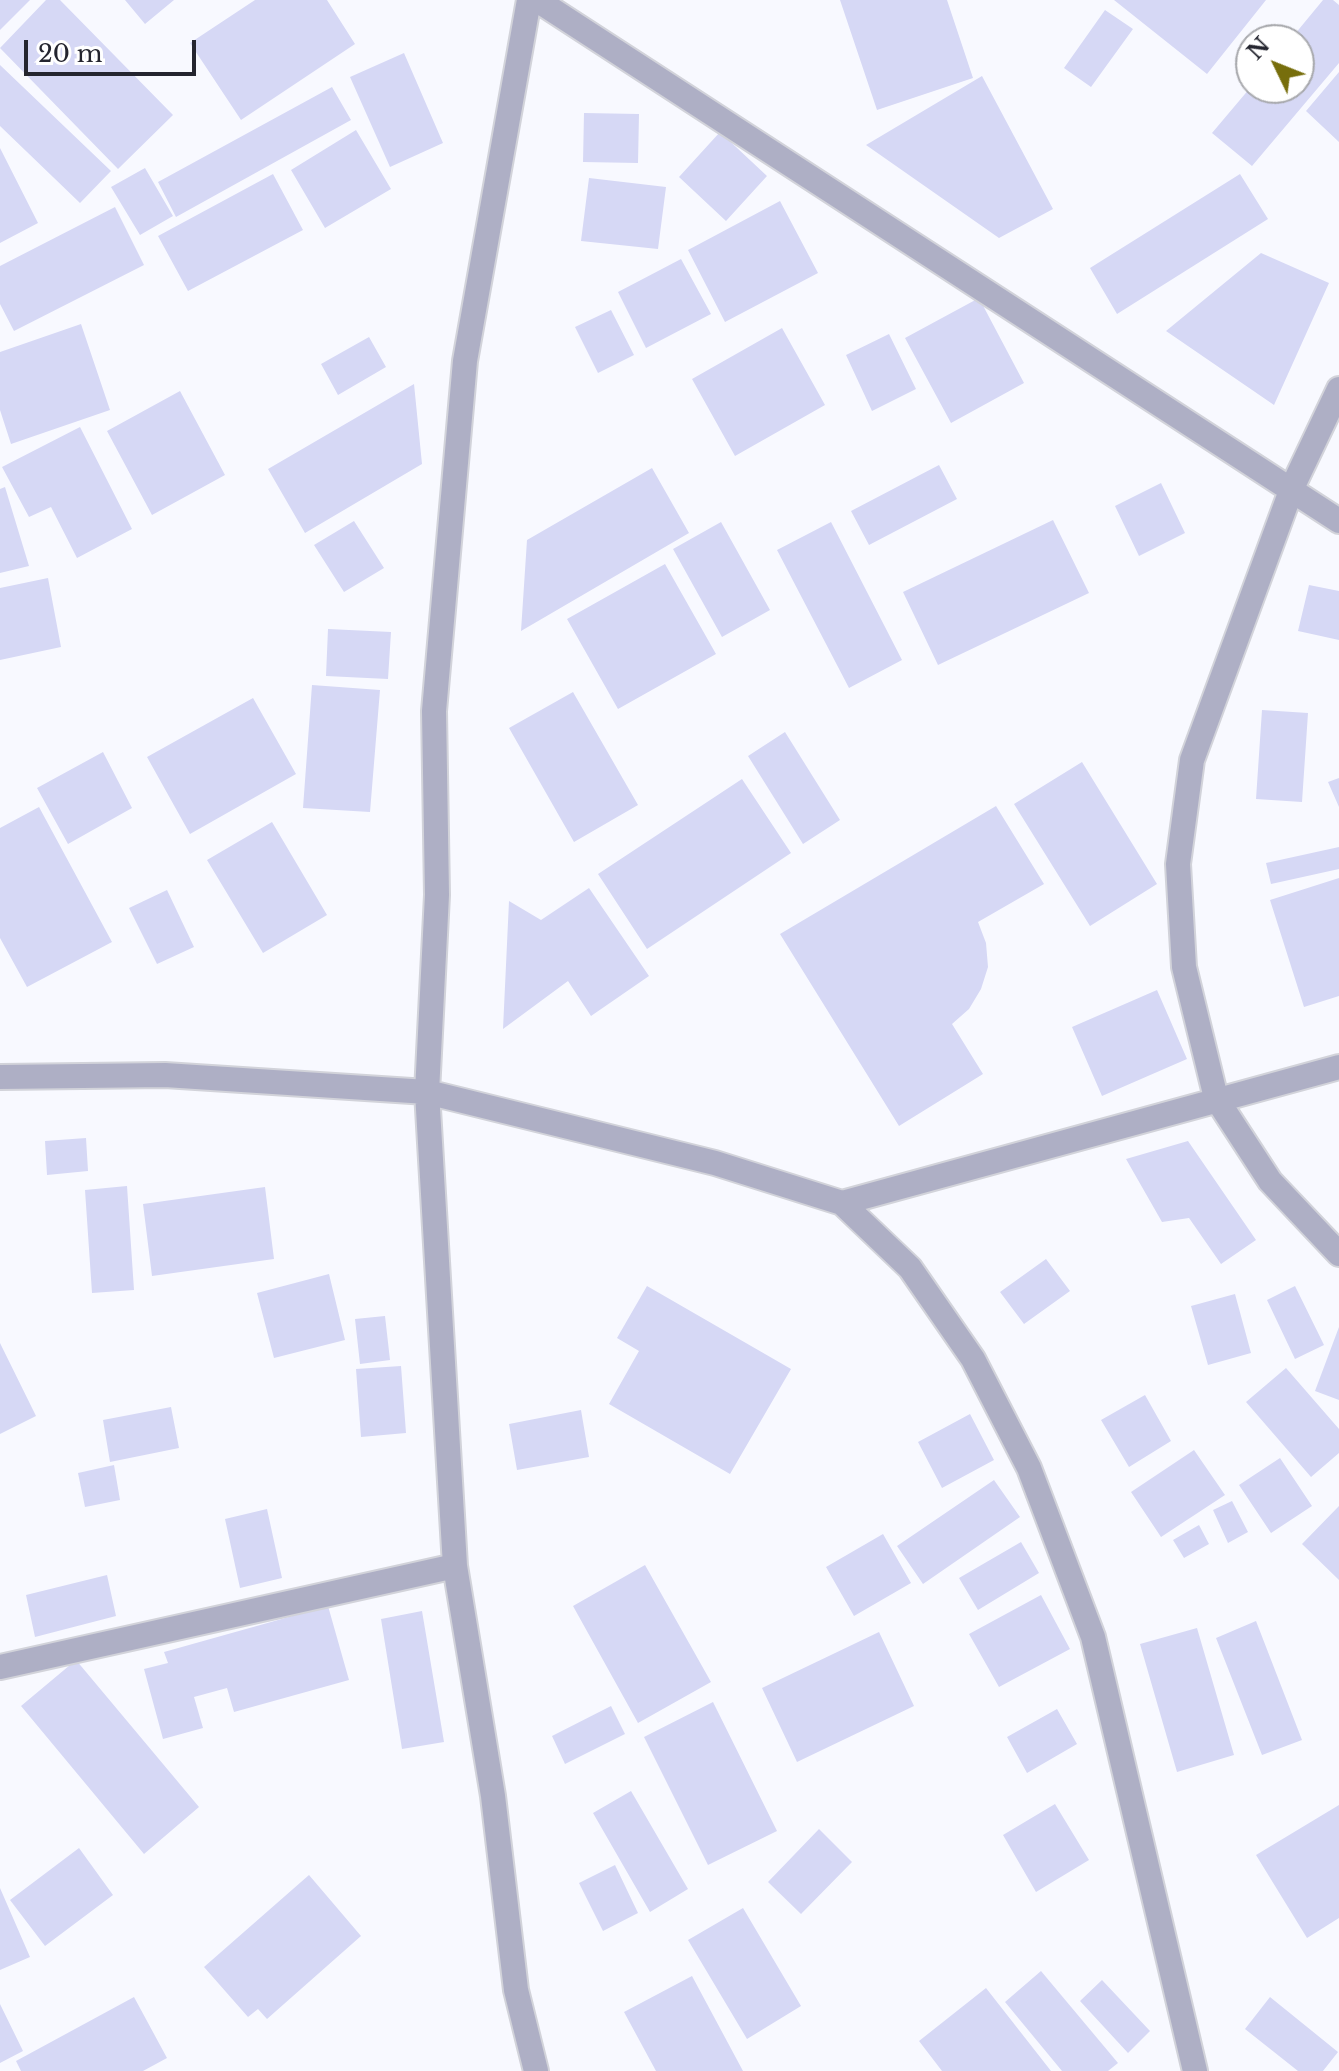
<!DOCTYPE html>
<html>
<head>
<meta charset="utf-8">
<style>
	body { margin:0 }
	#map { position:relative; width:1339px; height:2071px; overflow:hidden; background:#f8f9ff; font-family:"Libre Baskerville",serif }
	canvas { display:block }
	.north { position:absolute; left:1235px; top:24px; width:80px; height:80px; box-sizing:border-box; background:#fff; border:2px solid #a7a8ac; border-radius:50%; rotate:313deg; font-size:22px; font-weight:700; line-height:32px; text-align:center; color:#24252f }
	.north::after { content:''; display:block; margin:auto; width:28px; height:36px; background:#776e0c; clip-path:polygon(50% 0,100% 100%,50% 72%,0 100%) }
	.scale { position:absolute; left:24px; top:40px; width:172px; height:36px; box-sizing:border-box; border:4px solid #24252f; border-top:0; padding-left:10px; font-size:24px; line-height:28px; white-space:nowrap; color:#24252f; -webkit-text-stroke:6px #fff; paint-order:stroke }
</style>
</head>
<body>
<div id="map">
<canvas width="1339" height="2071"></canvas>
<div class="north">N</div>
<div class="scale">20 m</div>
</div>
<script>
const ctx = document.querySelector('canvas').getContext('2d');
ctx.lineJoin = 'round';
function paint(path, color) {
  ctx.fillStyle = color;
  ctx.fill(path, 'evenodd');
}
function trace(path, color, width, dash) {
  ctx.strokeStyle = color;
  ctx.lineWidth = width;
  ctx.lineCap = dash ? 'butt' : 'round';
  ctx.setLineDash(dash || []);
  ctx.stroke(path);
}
paint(new Path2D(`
	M 0,0 L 30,0 L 0,30 Z
	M 46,0 L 60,0 L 173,115 L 118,169 L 0,48 Z
	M 125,0 L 174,0 L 145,24 Z
	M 255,0 L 327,0 L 355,44 L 241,120 L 190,43 Z
	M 840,0 L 947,0 L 973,78 L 877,110 Z
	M 1114,0 L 1266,0 L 1207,74 Z
	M 1323,0 L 1333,0 L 1339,5 L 1339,63 L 1252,166 L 1212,133 L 1250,88 L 1299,88 L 1299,40 L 1290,40 Z
	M 1105,10 L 1133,29 L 1091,87 L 1064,68 Z
	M 404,53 L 443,143 L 390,167 L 350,77 Z
	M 0,65 L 111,171 L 80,203 L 0,126 Z
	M 1339,72 L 1339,142 L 1306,111 Z
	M 982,76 L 1053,209 L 999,238 L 866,145 Z
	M 332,87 L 351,120 L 176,217 L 158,182 Z
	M 584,113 L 639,114 L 638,163 L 583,162 Z
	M 356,130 L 391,189 L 325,228 L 291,170 Z
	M 720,132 L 767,176 L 726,221 L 679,177 Z
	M 0,148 L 38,223 L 0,243 Z
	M 145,168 L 173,216 L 140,235 L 111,187 Z
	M 273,174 L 303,230 L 188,291 L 158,236 Z
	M 1240,174 L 1268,219 L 1117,314 L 1090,268 Z
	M 589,178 L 666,187 L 658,249 L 581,241 Z
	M 780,201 L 818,273 L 725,322 L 688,250 Z
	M 115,207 L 144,265 L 14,331 L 0,304 L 0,266 Z
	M 1261,253 L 1329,283 L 1274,405 L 1166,331 Z
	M 681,259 L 711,314 L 646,348 L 618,292 Z
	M 979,298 L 1024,383 L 951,423 L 905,338 Z
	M 611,310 L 634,355 L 598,373 L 575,327 Z
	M 81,324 L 110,410 L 11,444 L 0,410 L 0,352 Z
	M 782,328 L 825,405 L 735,456 L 692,379 Z
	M 889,334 L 916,389 L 872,411 L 846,355 Z
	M 369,337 L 386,367 L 338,395 L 321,364 Z
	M 414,384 L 422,464 L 305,533 L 268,469 Z
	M 180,391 L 225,475 L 152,515 L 107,431 Z
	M 80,427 L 132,529 L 77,558 L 51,507 L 29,517 L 2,467 Z
	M 939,465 L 957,499 L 869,545 L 851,511 Z
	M 652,468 L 689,533 L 521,631 L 527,540 Z
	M 1161,483 L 1185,533 L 1139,556 L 1115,506 Z
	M 5,487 L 29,566 L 0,573 L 0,489 Z
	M 1053,520 L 1089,593 L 938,665 L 903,592 Z
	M 354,521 L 384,568 L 344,592 L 314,545 Z
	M 721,522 L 770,610 L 722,637 L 673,549 Z
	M 831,522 L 902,660 L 849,688 L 777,550 Z
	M 665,564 L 716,654 L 618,709 L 567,619 Z
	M 48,578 L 61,647 L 0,660 L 0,588 Z
	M 1309,585 L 1339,591 L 1339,640 L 1298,631 Z
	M 328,629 L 391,632 L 388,679 L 326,676 Z
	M 312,685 L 380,690 L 370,812 L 303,808 Z
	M 573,692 L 638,805 L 574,842 L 509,728 Z
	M 253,698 L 296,774 L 190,834 L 147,757 Z
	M 1262,710 L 1308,713 L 1302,802 L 1256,799 Z
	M 785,732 L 840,820 L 803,844 L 748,756 Z
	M 103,752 L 132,808 L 68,844 L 37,788 Z
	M 1082,762 L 1157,884 L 1090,926 L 1014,804 Z
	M 1339,778 L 1339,807 L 1328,782 Z
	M 742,779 L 791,853 L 647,949 L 598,874 Z
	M 996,806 L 1044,884 L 978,922 L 986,943 L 988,967 L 981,989 L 969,1009 L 952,1024 L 983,1074 L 899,1126 L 780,934 Z
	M 39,807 L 112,942 L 27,987 L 0,938 L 0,828 Z
	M 272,822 L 327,915 L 263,953 L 207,860 Z
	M 1339,847 L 1339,869 L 1271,884 L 1266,863 Z
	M 1339,878 L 1339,996 L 1304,1007 L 1270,900 Z
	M 589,888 L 649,976 L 591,1016 L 568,981 L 503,1029 L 509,901 L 541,920 Z
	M 167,890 L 194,947 L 157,964 L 129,908 Z
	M 1157,990 L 1187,1059 L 1102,1096 L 1072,1027 Z
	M 86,1138 L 88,1171 L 47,1175 L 45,1141 Z
	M 1188,1141 L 1256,1240 L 1221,1264 L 1189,1218 L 1162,1222 L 1126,1159 Z
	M 127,1186 L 134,1290 L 92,1293 L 85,1190 Z
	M 265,1187 L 274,1259 L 152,1276 L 143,1204 Z
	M 1046,1259 L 1070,1291 L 1024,1324 L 1000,1292 Z
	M 329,1274 L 345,1340 L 274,1358 L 257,1293 Z
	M 647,1286 L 791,1369 L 730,1474 L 609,1404 L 639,1351 L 617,1338 Z
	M 1295,1286 L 1324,1345 L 1295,1359 L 1267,1300 Z
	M 1235,1294 L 1251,1353 L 1208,1365 L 1191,1306 Z
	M 385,1316 L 390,1360 L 360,1364 L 355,1319 Z
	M 1339,1327 L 1339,1400 L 1315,1391 Z
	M 0,1343 L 36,1416 L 0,1434 Z
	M 401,1366 L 406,1433 L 361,1437 L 356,1369 Z
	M 1286,1368 L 1339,1429 L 1339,1453 L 1311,1477 L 1246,1402 Z
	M 1145,1395 L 1171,1441 L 1129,1467 L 1101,1420 Z
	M 171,1407 L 179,1448 L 110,1462 L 103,1420 Z
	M 581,1410 L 589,1457 L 517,1470 L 509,1424 Z
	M 970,1414 L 994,1460 L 942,1488 L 918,1442 Z
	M 1194,1450 L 1225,1495 L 1161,1537 L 1131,1492 Z
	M 1280,1458 L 1312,1506 L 1271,1533 L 1239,1485 Z
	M 114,1465 L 120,1500 L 85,1507 L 78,1473 Z
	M 994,1480 L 1020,1517 L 923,1584 L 897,1546 Z
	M 1232,1501 L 1248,1532 L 1228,1543 L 1213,1510 Z
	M 1339,1506 L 1339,1580 L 1302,1544 Z
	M 267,1509 L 282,1578 L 240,1588 L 225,1519 Z
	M 1199,1525 L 1209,1544 L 1184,1558 L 1173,1540 Z
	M 883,1534 L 911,1583 L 854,1616 L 826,1567 Z
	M 1021,1542 L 1039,1573 L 978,1610 L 959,1578 Z
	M 645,1565 L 711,1682 L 638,1723 L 573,1606 Z
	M 107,1575 L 116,1616 L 35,1637 L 26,1595 Z
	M 1041,1595 L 1070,1649 L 999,1687 L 969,1634 Z
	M 328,1606 L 349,1680 L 234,1712 L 227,1688 L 194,1697 L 203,1728 L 163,1739 L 144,1669 L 168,1663 L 164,1652 Z
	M 422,1611 L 444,1742 L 402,1749 L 381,1619 Z
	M 1256,1621 L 1302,1740 L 1262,1755 L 1216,1638 Z
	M 1197,1628 L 1234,1755 L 1177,1772 L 1140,1644 Z
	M 879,1632 L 914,1706 L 797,1762 L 762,1688 Z
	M 76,1660 L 199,1807 L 144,1854 L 21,1706 Z
	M 713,1702 L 777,1831 L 708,1865 L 644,1737 Z
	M 611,1706 L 625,1734 L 565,1764 L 552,1736 Z
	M 1057,1709 L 1077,1744 L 1027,1773 L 1007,1737 Z
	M 631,1791 L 688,1889 L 650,1912 L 593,1813 Z
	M 1055,1804 L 1089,1860 L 1036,1892 L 1003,1835 Z
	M 1339,1805 L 1339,1918 L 1307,1938 L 1256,1855 Z
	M 819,1829 L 852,1862 L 801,1914 L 768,1882 Z
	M 79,1848 L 113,1895 L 45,1946 L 10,1900 Z
	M 615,1865 L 638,1913 L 603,1931 L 579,1883 Z
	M 309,1875 L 361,1936 L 267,2019 L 258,2009 L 248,2017 L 204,1967 Z
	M 0,1888 L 30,1957 L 0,1970 Z
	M 743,1908 L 801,2006 L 747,2039 L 688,1940 Z
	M 1041,1971 L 1118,2063 L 1108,2071 L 1062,2071 L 1005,2002 Z
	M 692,1976 L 743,2071 L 656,2071 L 624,2012 Z
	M 1102,1980 L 1150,2031 L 1128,2053 L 1080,2001 Z
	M 986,1988 L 1051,2071 L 942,2071 L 919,2041 Z
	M 134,1997 L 167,2058 L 143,2071 L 21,2071 L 16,2061 Z
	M 1270,1997 L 1338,2052 L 1323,2071 L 1298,2071 L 1245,2029 Z
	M 0,2004 L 23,2051 L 0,2063 Z`), '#d6d8f5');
const minor = new Path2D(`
	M 529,0 L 465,361 L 434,711 L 437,895 L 427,1092 L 455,1566 L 493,1796 L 516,1990 L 536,2071
	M 537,0 L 1339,521
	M 1339,389 L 1292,488 L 1192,760 L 1178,864 L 1184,967 L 1216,1098 L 1270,1181 L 1339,1254
	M 0,1077 L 165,1075 L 427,1092 L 715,1163 L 842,1203 L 910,1268 L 973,1359 L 1029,1468 L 1093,1637 L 1195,2071
	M 842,1203 L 1339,1067
	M 0,1667 L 455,1566`);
trace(minor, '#d2d3da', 28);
trace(minor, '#aeafc5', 24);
</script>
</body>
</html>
